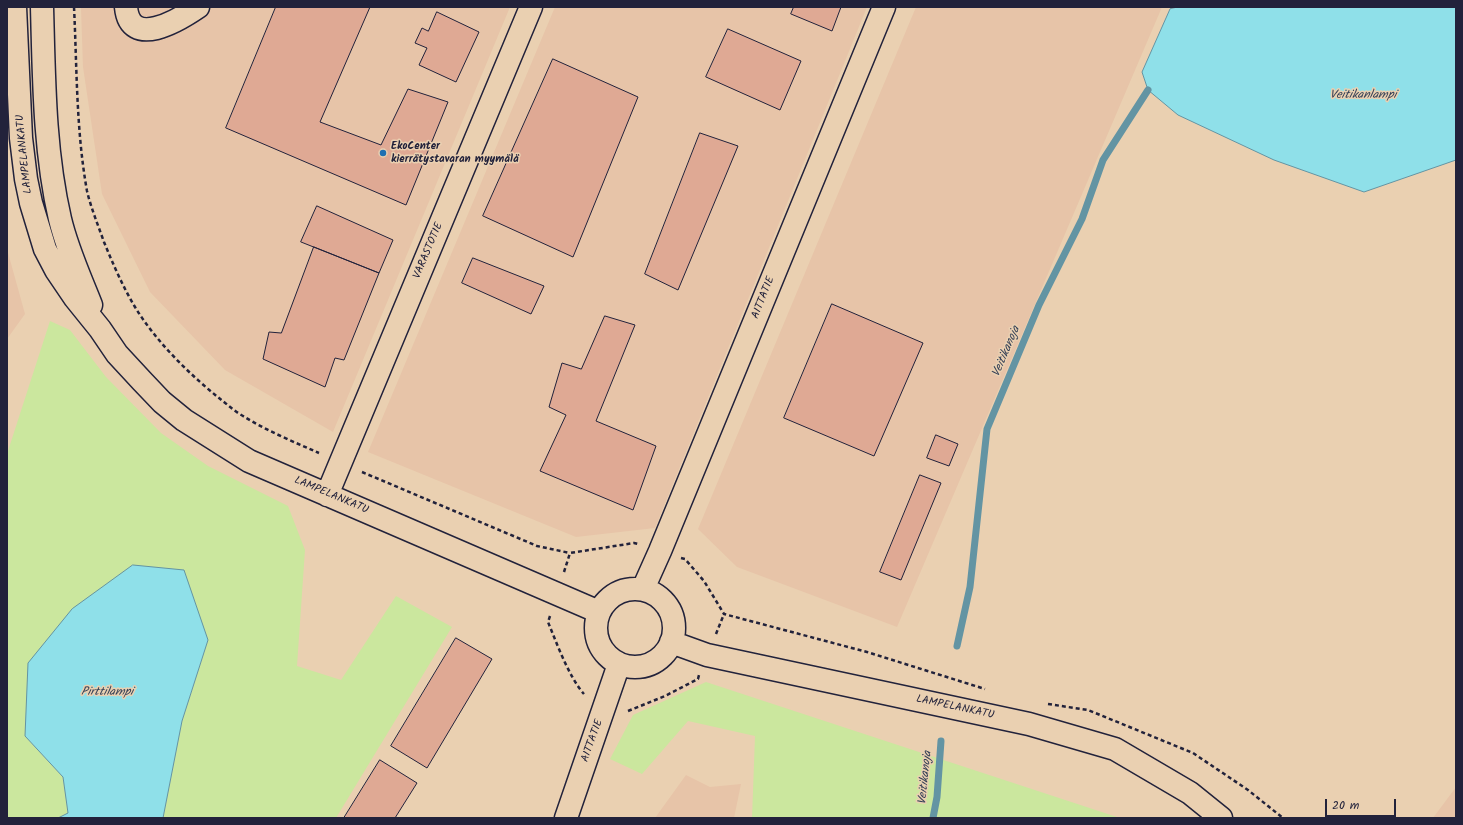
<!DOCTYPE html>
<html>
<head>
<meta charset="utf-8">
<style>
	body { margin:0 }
	#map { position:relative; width:1463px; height:825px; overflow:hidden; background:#ead0b1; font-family:Kalam,sans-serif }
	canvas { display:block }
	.frame { position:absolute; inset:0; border:8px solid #22223b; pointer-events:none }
	.scale { position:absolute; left:1325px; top:799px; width:71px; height:18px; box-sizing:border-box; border:2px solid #22223b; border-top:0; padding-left:5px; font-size:12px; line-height:14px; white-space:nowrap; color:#22223b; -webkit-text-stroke:3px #ead0b1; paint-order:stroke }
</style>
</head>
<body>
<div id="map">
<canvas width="1463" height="825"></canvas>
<div class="frame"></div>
<div class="scale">20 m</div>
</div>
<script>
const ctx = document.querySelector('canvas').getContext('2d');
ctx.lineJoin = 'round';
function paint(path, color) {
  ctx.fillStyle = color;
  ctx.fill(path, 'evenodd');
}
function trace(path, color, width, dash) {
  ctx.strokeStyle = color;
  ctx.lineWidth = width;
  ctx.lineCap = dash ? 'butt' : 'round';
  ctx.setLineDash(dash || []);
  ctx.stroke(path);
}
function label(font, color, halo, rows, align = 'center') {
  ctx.font = font + ' Kalam,sans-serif';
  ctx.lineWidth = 3;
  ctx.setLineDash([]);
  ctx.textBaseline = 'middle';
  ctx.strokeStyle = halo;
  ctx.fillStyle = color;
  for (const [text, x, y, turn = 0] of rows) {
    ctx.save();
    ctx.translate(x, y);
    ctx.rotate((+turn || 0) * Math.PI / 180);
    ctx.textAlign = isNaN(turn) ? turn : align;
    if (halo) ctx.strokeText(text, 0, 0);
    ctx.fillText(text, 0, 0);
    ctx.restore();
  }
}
paint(new Path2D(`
	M 81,7 L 510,7 L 333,432 L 225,370 L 150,292 L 102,194 L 83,67 Z
	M 555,7 L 867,7 L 655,528 L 576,537 L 368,452 Z
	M 916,7 L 1162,7 L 897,627 L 737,567 L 698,529 Z
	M 7,249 L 25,314 L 7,339 Z
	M 686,775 L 710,787 L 741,784 L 734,818 L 655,818 Z
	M 1456,787 L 1456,818 L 1433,818 Z`), '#e7c4a8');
paint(new Path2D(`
	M 50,321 L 70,330 L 106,377 L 161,433 L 208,466 L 288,506 L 305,550 L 297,666 L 341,680 L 396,596 L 452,627 L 336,818 L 163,818 L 182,721 L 208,640 L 25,736 L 63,777 L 68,813 L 58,818 L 7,818 L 7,454 Z
	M 706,682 L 1120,818 L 752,818 L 755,736 L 688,721 L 642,774 L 610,759 L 633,715 Z`), '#cbe79e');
const water = new Path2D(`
	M 1178,7 L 1456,7 L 1456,160 L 1364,192 L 1274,160 L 1178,115 L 1148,90 L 1142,72 L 1170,9 Z
	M 133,565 L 184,570 L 208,640 L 182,721 L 163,818 L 58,818 L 68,813 L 63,777 L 25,736 L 28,663 L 72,609 Z`);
paint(water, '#8fe0e9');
trace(water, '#6394a3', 1);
trace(new Path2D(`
	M 957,646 L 970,587 L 987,429 L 1039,305 L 1082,219 L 1103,160 L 1148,90
	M 933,818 L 937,797 L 941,741`), '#6394a3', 7);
const building = new Path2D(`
	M 276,7 L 370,7 L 320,122 L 381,145 L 408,89 L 448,102 L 406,205 L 226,128 Z
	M 794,7 L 841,7 L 832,31 L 791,14 Z
	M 437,12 L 479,32 L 456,82 L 419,65 L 427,48 L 415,43 L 422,28 L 428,31 Z
	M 728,29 L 801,61 L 780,110 L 706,77 Z
	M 553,59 L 638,97 L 573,257 L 483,216 Z
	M 700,133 L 738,146 L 678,290 L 645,274 Z
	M 317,206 L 393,240 L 379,273 L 301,242 Z
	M 314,247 L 379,273 L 344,360 L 335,358 L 325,387 L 263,359 L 269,332 L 281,333 Z
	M 473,258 L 544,286 L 531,314 L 462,283 Z
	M 832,304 L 923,343 L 874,456 L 784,418 Z
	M 605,316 L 635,325 L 596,421 L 656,446 L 633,510 L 540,471 L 566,415 L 549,407 L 562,363 L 581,369 Z
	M 936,435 L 958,444 L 949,466 L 927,458 Z
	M 920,475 L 941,483 L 901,580 L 880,572 Z
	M 456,638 L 492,659 L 427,768 L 391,746 Z
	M 380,760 L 417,783 L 395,818 L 344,818 Z`);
paint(building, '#dfa994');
trace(building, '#22223b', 1);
const minor = new Path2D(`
	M 15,7 L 21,138 L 26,179 L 31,203 L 45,249 L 56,270 L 75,298 L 100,329 L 117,354 L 142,381 L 162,402 L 184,420 L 249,461 L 599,612
	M 42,7 C 44,78 44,150 60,219 C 67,249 80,277 91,305
	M 126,7 C 130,50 179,20 198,7
	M 327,495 L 531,7
	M 643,589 L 660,551 L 884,7
	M596 628a39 39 0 1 1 78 0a39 39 0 1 1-78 0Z
	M 671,642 L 707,655 L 1029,724 L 1115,749 L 1190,793 L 1221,818
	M 566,818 L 619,664`);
trace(minor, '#22223b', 25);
trace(new Path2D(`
	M 74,7 C 77,68 76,130 87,191 C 91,208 98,225 104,242 C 113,264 123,287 135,307 C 157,343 191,376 224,402 C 230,407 236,412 243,416 C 267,431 294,442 319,453
	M 362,472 L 537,546 L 570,553
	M 681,558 L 685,559 L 704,581 L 724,614 L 867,652 L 985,689
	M 564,572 L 570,553 L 634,543 L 638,544
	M 550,616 L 548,622 C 557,644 569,677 584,694
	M 716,634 L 724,614
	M 1048,704 L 1088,710 L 1193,753 L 1248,790 L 1283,818
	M 628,711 L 665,696 L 698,679 L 699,675`), '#22223b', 2.5, [4, 3]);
trace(minor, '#ead0b1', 22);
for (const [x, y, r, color] of [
	[383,153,4,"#1f6fb2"]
]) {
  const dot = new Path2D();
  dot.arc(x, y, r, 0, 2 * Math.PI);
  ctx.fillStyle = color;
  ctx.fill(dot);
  trace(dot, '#ead0b1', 1.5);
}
label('bold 11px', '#22223b', '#ead0b1', [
	["EkoCenter",391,147],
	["kierrätystavaran myymälä",391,160]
], 'left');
label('11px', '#22223b', '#ead0b1', [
	["LAMPELANKATU",25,154,-96],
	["VARASTOTIE",429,251,-67],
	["AITTATIE",764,298,-68],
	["LAMPELANKATU",331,496,23],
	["LAMPELANKATU",955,708,12],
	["AITTATIE",593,741,-70]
]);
label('italic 12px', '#323e55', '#ead0b1', [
	["Veitikanlampi",1363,96],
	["Veitikanoja",1007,352,-67],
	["Pirttilampi",107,693],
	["Veitikanoja",926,778,-84]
]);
</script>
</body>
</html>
